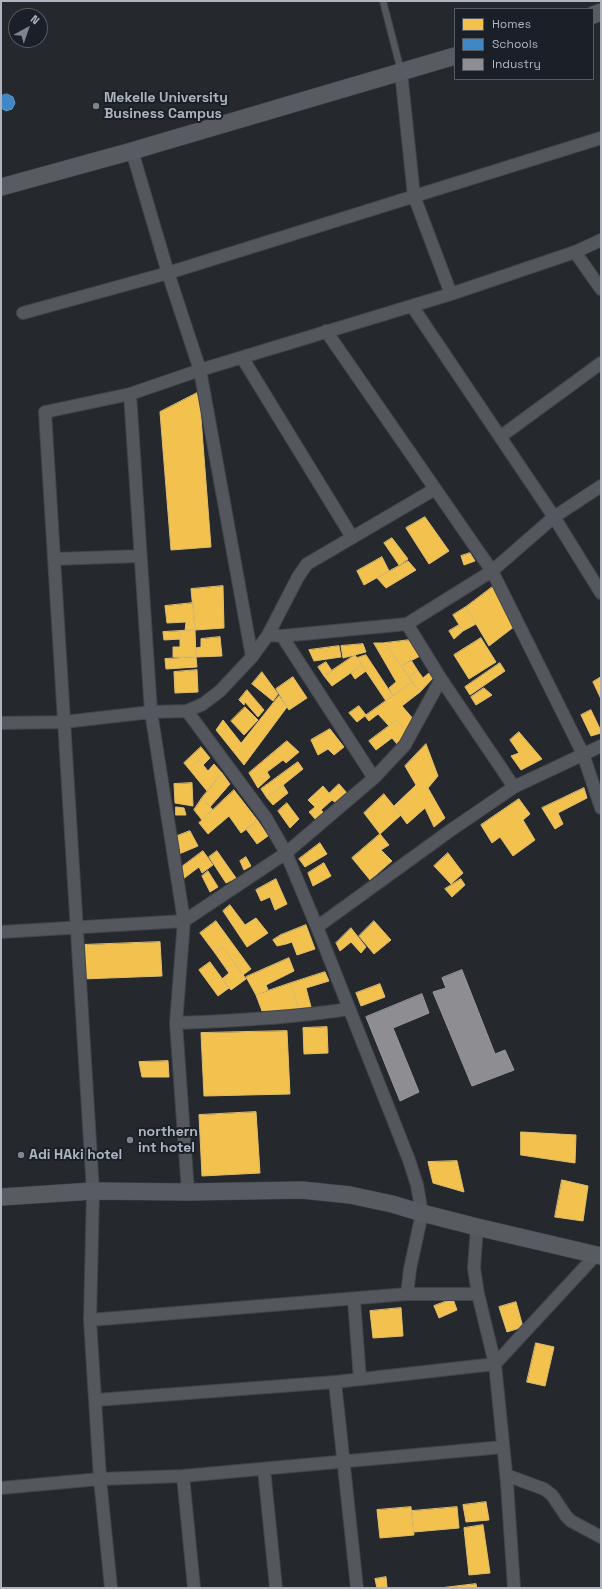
<!DOCTYPE html>
<html>
<head>
<meta charset="utf-8">
<style>
	body { margin:0 }
	#map { position:relative; width:602px; height:1589px; overflow:hidden; background:#25292e; font-family:"Space Grotesk",sans-serif }
	canvas { display:block }
	.frame { position:absolute; inset:0; border:2px solid #aeb5c0; pointer-events:none }
	.legend { position:absolute; left:454px; top:8px; width:140px; height:72px; box-sizing:border-box; background:#1a1f28; border:1px solid #555b65; margin:0; padding:5px 7px; list-style:none; font-size:12px; color:#aeb5c0 }
	.legend li { display:flex; align-items:center; gap:8px; height:20px }
	.legend b { width:20px; border:1px solid #555b65 }
	.north { position:absolute; left:8px; top:8px; width:40px; height:40px; box-sizing:border-box; background:#1a1f28; border:1px solid #555b65; border-radius:50%; rotate:40deg; font-size:11px; font-weight:700; line-height:16px; text-align:center; color:#aeb5c0 }
	.north::after { content:''; display:block; margin:auto; width:14px; height:18px; background:#7e848d; clip-path:polygon(50% 0,100% 100%,50% 72%,0 100%) }
</style>
</head>
<body>
<div id="map">
<canvas width="602" height="1589"></canvas>
<div class="frame"></div>
<ul class="legend">
<li><b style="height:11px;background:#f2c14e"></b>Homes</li>
<li><b style="height:11px;background:#3f88c5"></b>Schools</li>
<li><b style="height:11px;background:#8d8d92"></b>Industry</li>
</ul>
<div class="north">N</div>
</div>
<script>
const ctx = document.querySelector('canvas').getContext('2d');
ctx.lineJoin = 'round';
function paint(path, color) {
  ctx.fillStyle = color;
  ctx.fill(path, 'evenodd');
}
function trace(path, color, width, dash) {
  ctx.strokeStyle = color;
  ctx.lineWidth = width;
  ctx.lineCap = dash ? 'butt' : 'round';
  ctx.setLineDash(dash || []);
  ctx.stroke(path);
}
function label(font, color, halo, rows, align = 'center') {
  ctx.font = font + ' "Space Grotesk",sans-serif';
  ctx.lineWidth = 4;
  ctx.setLineDash([]);
  ctx.textBaseline = 'middle';
  ctx.strokeStyle = halo;
  ctx.fillStyle = color;
  for (const [text, x, y, turn = 0] of rows) {
    ctx.save();
    ctx.translate(x, y);
    ctx.rotate((+turn || 0) * Math.PI / 180);
    ctx.textAlign = isNaN(turn) ? turn : align;
    if (halo) ctx.strokeText(text, 0, 0);
    ctx.fillText(text, 0, 0);
    ctx.restore();
  }
}
const homes = new Path2D(`
	M 199,392 L 211,547 L 171,550 L 160,412 Z
	M 425,517 L 449,551 L 429,564 L 406,528 Z
	M 392,538 L 408,559 L 399,565 L 384,543 Z
	M 470,553 L 475,561 L 464,565 L 461,556 Z
	M 382,557 L 389,571 L 364,585 L 357,571 Z
	M 408,561 L 416,570 L 386,588 L 377,578 Z
	M 495,585 L 515,626 L 489,646 L 466,607 Z
	M 223,586 L 224,628 L 195,630 L 191,589 Z
	M 193,603 L 195,630 L 185,631 L 186,622 L 167,623 L 165,606 Z
	M 466,607 L 476,624 L 463,631 L 453,615 Z
	M 459,625 L 463,631 L 454,639 L 449,631 Z
	M 195,630 L 196,657 L 173,657 L 173,647 L 180,647 L 180,631 Z
	M 180,631 L 180,639 L 164,640 L 163,632 Z
	M 220,637 L 222,656 L 196,657 L 196,648 L 201,647 L 201,639 Z
	M 481,638 L 496,662 L 469,679 L 454,655 Z
	M 410,640 L 420,656 L 401,666 L 385,643 Z
	M 374,643 L 385,643 L 412,682 L 393,696 L 389,688 L 396,682 Z
	M 363,644 L 366,652 L 343,658 L 341,646 Z
	M 339,646 L 341,657 L 314,661 L 309,650 Z
	M 355,655 L 362,665 L 332,686 L 324,676 Z
	M 366,655 L 393,696 L 386,701 L 357,658 Z
	M 196,657 L 197,667 L 166,669 L 165,659 Z
	M 411,660 L 418,671 L 409,677 L 401,666 Z
	M 326,662 L 332,671 L 324,676 L 318,667 Z
	M 500,663 L 505,671 L 470,695 L 465,687 Z
	M 362,665 L 366,671 L 355,679 L 351,673 Z
	M 197,670 L 198,692 L 175,693 L 174,672 Z
	M 418,671 L 423,678 L 429,673 L 433,678 L 420,692 L 409,677 Z
	M 262,672 L 278,694 L 273,701 L 252,684 Z
	M 293,677 L 307,698 L 289,710 L 276,689 Z
	M 601,677 L 601,699 L 593,682 Z
	M 412,682 L 420,692 L 402,706 L 415,721 L 409,735 L 397,720 L 389,726 L 378,714 L 369,721 L 365,716 Z
	M 484,688 L 492,695 L 476,705 L 471,697 Z
	M 247,690 L 264,710 L 258,717 L 245,702 L 244,705 L 239,700 Z
	M 279,696 L 287,707 L 244,765 L 216,730 L 223,720 L 241,743 Z
	M 359,706 L 366,715 L 357,722 L 349,713 Z
	M 245,707 L 258,720 L 244,735 L 231,721 Z
	M 591,710 L 601,731 L 601,733 L 591,736 L 581,715 Z
	M 397,720 L 409,735 L 397,744 L 392,738 L 376,750 L 369,741 Z
	M 330,729 L 344,747 L 334,755 L 328,749 L 318,755 L 311,740 Z
	M 519,732 L 542,759 L 521,770 L 511,756 L 519,753 L 510,740 Z
	M 287,741 L 299,752 L 286,763 L 283,760 L 267,772 L 270,777 L 258,788 L 249,773 Z
	M 426,744 L 438,776 L 428,788 L 445,818 L 434,827 L 425,808 L 407,824 L 394,806 L 416,785 L 405,766 Z
	M 201,747 L 210,758 L 203,765 L 199,760 L 189,769 L 184,763 Z
	M 199,760 L 208,771 L 214,764 L 222,773 L 207,791 L 189,769 Z
	M 298,762 L 303,769 L 267,798 L 261,789 Z
	M 222,773 L 230,784 L 210,807 L 202,798 Z
	M 192,783 L 193,806 L 175,803 L 174,784 Z
	M 339,784 L 347,793 L 336,803 L 332,800 L 321,810 L 324,813 L 316,820 L 309,812 L 315,807 L 308,800 L 323,786 L 329,793 Z
	M 283,785 L 288,793 L 273,805 L 267,798 Z
	M 584,788 L 587,798 L 558,813 L 563,824 L 555,829 L 542,808 Z
	M 234,790 L 258,821 L 241,833 L 229,816 L 208,834 L 199,823 Z
	M 384,794 L 401,815 L 380,834 L 364,813 Z
	M 202,798 L 213,810 L 202,820 L 194,810 Z
	M 519,799 L 530,814 L 523,820 L 535,840 L 513,856 L 500,837 L 492,843 L 481,825 Z
	M 287,803 L 299,819 L 290,828 L 278,811 Z
	M 176,807 L 184,808 L 186,815 L 176,815 Z
	M 258,821 L 268,836 L 257,844 L 246,829 Z
	M 190,831 L 198,846 L 179,854 L 177,836 Z
	M 380,834 L 389,845 L 381,850 L 392,861 L 370,880 L 352,858 Z
	M 320,843 L 327,854 L 305,867 L 299,859 Z
	M 203,851 L 213,865 L 202,873 L 199,867 L 183,879 L 179,869 Z
	M 217,851 L 236,878 L 226,883 L 209,857 Z
	M 448,853 L 463,873 L 451,884 L 434,866 Z
	M 246,857 L 251,866 L 244,870 L 240,861 Z
	M 324,863 L 331,876 L 313,886 L 308,873 Z
	M 208,871 L 218,887 L 210,892 L 202,876 Z
	M 276,879 L 287,904 L 275,910 L 270,897 L 261,901 L 256,890 Z
	M 461,879 L 465,885 L 452,897 L 445,889 Z
	M 230,905 L 245,925 L 256,918 L 268,933 L 247,947 L 223,911 Z
	M 216,921 L 251,969 L 243,975 L 223,947 L 215,953 L 200,933 Z
	M 374,921 L 391,940 L 374,954 L 359,936 Z
	M 306,925 L 315,949 L 297,955 L 292,942 L 286,944 L 281,935 Z
	M 351,928 L 366,947 L 361,953 L 351,942 L 340,951 L 336,943 Z
	M 281,935 L 286,944 L 277,946 L 273,940 Z
	M 160,942 L 162,976 L 82,979 L 81,945 Z
	M 223,947 L 246,979 L 231,990 L 222,979 L 229,973 L 215,953 Z
	M 289,958 L 294,971 L 266,985 L 268,990 L 256,995 L 246,977 Z
	M 210,962 L 229,988 L 218,996 L 199,970 Z
	M 325,972 L 329,981 L 306,988 L 311,1007 L 299,1009 L 291,983 Z
	M 291,983 L 299,1009 L 262,1011 L 256,995 Z
	M 380,984 L 385,997 L 361,1006 L 356,993 Z
	M 327,1027 L 328,1053 L 304,1054 L 303,1028 Z
	M 287,1031 L 290,1094 L 204,1096 L 201,1033 Z
	M 168,1061 L 169,1077 L 142,1077 L 139,1062 Z
	M 256,1112 L 260,1173 L 202,1176 L 199,1115 Z
	M 521,1132 L 576,1135 L 575,1163 L 521,1155 Z
	M 457,1161 L 464,1192 L 433,1183 L 428,1162 Z
	M 562,1180 L 588,1186 L 583,1221 L 555,1217 Z
	M 453,1299 L 457,1310 L 439,1318 L 434,1306 Z
	M 516,1302 L 523,1327 L 507,1332 L 499,1307 Z
	M 401,1308 L 403,1336 L 373,1338 L 370,1311 Z
	M 536,1343 L 554,1347 L 545,1386 L 527,1382 Z
	M 486,1502 L 489,1520 L 466,1522 L 463,1505 Z
	M 411,1507 L 414,1535 L 380,1538 L 377,1510 Z
	M 457,1507 L 459,1528 L 414,1532 L 412,1511 Z
	M 483,1525 L 490,1573 L 469,1575 L 464,1528 Z
	M 386,1577 L 387,1587 L 377,1588 L 375,1579 Z
	M 476,1584 L 477,1588 L 440,1588 Z`);
paint(homes, '#f2c14e');
trace(homes, '#debd70', 1);
const schools = new Path2D(`
	M 7,94 L 13,97 L 15,103 L 12,109 L 6,111 L 1,108 L 1,96 Z`);
paint(schools, '#3f88c5');
trace(schools, '#6096c4', 1);
const industry = new Path2D(`
	M 462,970 L 495,1054 L 505,1050 L 514,1070 L 472,1086 L 433,992 L 446,988 L 442,978 Z
	M 422,994 L 429,1013 L 393,1028 L 419,1092 L 400,1101 L 366,1017 Z`);
paint(industry, '#8d8d92');
trace(industry, '#9799a0', 1);
const lane = new Path2D(`
	M 383,1 L 401,71`);
const street = new Path2D(`
	M 401,72 L 414,196 L 451,294
	M 132,151 L 168,273 L 200,370 L 252,657
	M 575,252 L 601,289
	M 412,306 L 554,517 L 601,593
	M 23,313 L 168,273 L 601,138
	M 326,331 L 492,571 L 583,754 L 601,808
	M 243,359 L 352,537
	M 130,394 L 151,712 L 184,921 L 176,1023 L 188,1192
	M 500,437 L 601,363
	M 54,559 L 141,556
	M 407,624 L 441,679 L 514,787
	M 268,635 L 282,636 L 407,624 L 492,571 L 554,517 L 601,486
	M 282,636 L 374,778
	M 187,711 L 266,818 L 286,853 L 317,927 L 409,1160 L 417,1185 L 422,1213 L 410,1269 L 407,1294
	M 1,723 L 64,722 L 151,712 L 187,711 L 203,704 L 220,691 L 252,657 L 268,635 L 298,577 L 307,564 L 435,489
	M 317,927 L 451,830 L 514,787 L 601,746
	M 1,932 L 184,921 L 286,853 L 374,778 L 405,745 L 441,679
	M 176,1023 C 234,1021 291,1018 349,1009
	M 477,1227 L 474,1268 L 478,1294 L 495,1364 L 507,1483 L 514,1588
	M 354,1300 L 360,1379
	M 90,1320 L 407,1294 L 478,1294
	M 335,1382 L 357,1588
	M 96,1400 L 335,1382 L 495,1364 L 596,1255
	M 264,1469 L 276,1588
	M 506,1475 L 544,1489 L 552,1495 L 566,1516 L 571,1521 L 601,1537
	M 183,1476 L 194,1588
	M 1,1488 L 100,1479 L 183,1476 L 503,1447
	M 111,1588 L 100,1479 L 90,1320 L 93,1191 L 45,412 L 130,394 L 200,370 L 451,294 L 575,252 L 601,240`);
const secondary = new Path2D(`
	M 593,15 L 601,12
	M 1,187 L 132,151 L 455,56
	M 1,1197 L 93,1191 L 188,1192 L 302,1190 L 350,1195 L 392,1204 L 422,1213 L 477,1227 L 601,1256`);
trace(lane, '#414448', 8);
trace(street, '#414448', 14);
trace(secondary, '#414448', 18);
trace(lane, '#54575d', 6);
trace(street, '#54575d', 12);
trace(secondary, '#585c62', 17);
for (const [x, y, r, color] of [
	[96,106,4,"#7e848d"],
	[130,1140,4,"#7e848d"],
	[21,1155,4,"#7e848d"]
]) {
  const dot = new Path2D();
  dot.arc(x, y, r, 0, 2 * Math.PI);
  ctx.fillStyle = color;
  ctx.fill(dot);
  trace(dot, '#1a1f28', 1.5);
}
label('bold 14px', '#aeb5c0', '#1a1f28', [
	["Mekelle University",104,98],
	["Business Campus",104,114],
	["northern",138,1132],
	["int hotel",138,1148],
	["Adi HAki hotel",29,1155]
], 'left');
</script>
</body>
</html>
